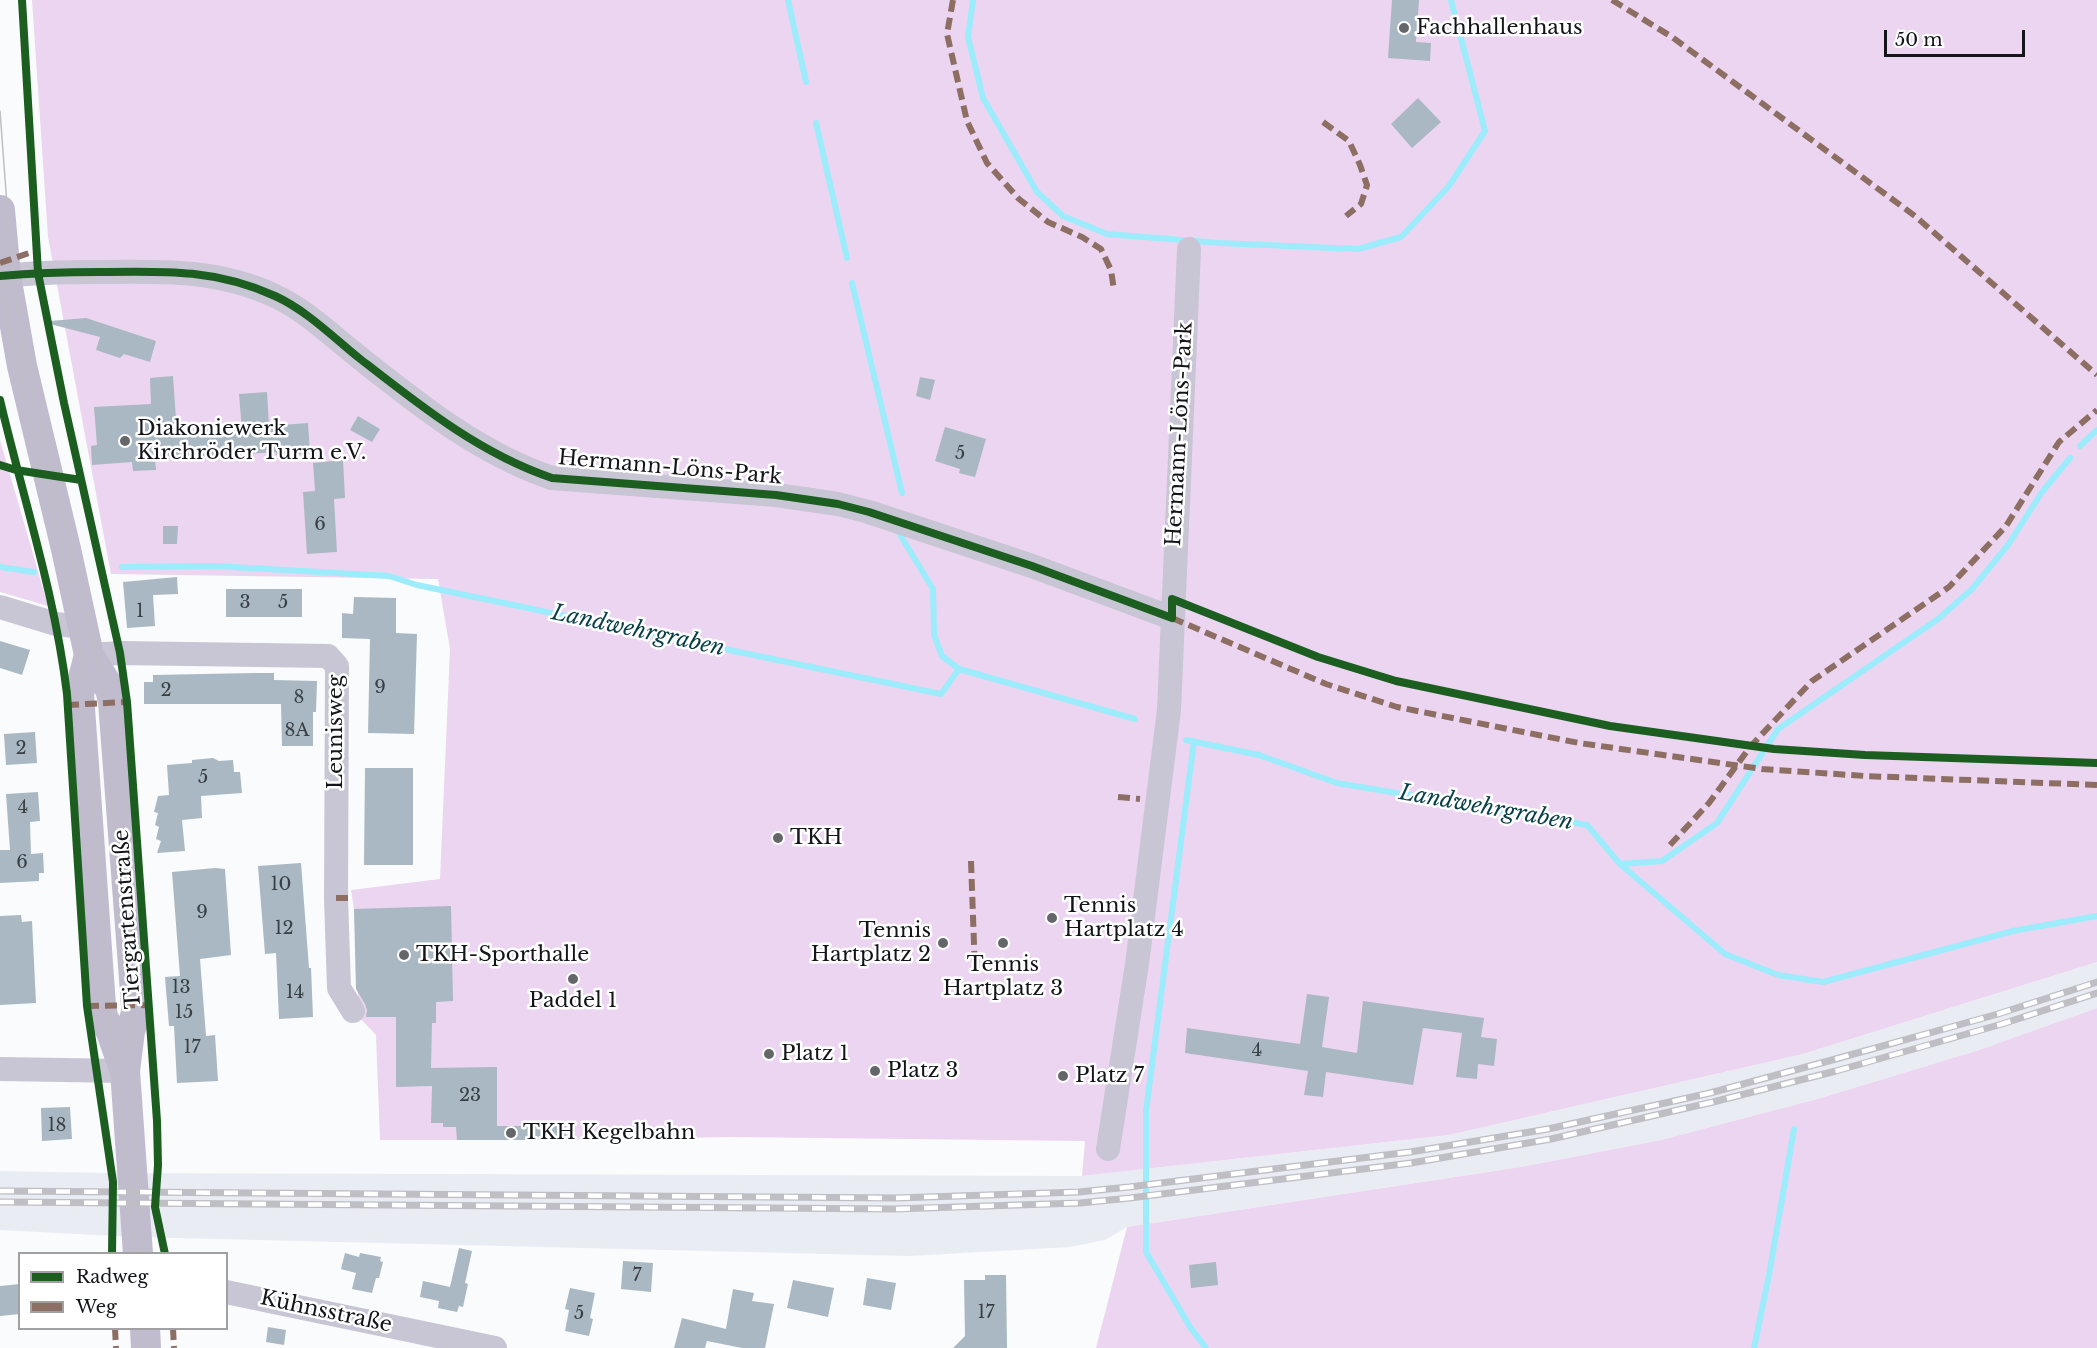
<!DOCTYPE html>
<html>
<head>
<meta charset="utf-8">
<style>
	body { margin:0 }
	#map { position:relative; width:2097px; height:1348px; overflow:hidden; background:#fafbfc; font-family:"Libre Baskerville",serif }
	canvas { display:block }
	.legend { position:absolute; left:18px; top:1252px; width:210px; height:78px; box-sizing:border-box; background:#fff; border:2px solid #a1a1a3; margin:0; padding:8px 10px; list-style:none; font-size:18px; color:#13151a }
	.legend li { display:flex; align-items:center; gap:12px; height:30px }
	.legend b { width:30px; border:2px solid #a1a1a3 }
	.scale { position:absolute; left:1884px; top:30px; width:141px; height:27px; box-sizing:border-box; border:3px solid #13151a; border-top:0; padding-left:8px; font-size:18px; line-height:21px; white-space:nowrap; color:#13151a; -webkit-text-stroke:4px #fff; paint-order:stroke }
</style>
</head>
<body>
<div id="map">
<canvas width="2097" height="1348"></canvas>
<ul class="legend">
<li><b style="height:8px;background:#1b5e20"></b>Radweg</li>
<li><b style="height:8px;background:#8d6e63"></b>Weg</li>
</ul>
<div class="scale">50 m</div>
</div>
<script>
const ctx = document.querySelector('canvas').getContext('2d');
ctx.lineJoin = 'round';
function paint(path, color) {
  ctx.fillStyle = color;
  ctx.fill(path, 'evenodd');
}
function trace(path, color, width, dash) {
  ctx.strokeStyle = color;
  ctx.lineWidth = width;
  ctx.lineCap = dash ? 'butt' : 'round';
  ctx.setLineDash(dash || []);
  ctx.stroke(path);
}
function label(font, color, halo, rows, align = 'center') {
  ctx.font = font + ' "Libre Baskerville",serif';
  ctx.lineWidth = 5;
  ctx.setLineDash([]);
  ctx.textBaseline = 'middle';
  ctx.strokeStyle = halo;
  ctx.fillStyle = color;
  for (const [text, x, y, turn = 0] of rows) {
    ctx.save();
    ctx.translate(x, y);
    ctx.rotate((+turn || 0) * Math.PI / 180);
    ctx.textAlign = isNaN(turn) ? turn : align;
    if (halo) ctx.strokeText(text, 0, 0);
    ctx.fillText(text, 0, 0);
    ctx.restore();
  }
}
paint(new Path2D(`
	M 2097,962 L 2097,1008 L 1979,1050 L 1821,1098 L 1661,1140 L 1521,1167 L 1127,1227 L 1105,1240 L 1070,1247 L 909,1256 L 136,1237 L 0,1230 L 0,1171 L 104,1173 L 1082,1176 L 1449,1135 L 1803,1054 Z`), '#e9ecf3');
paint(new Path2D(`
	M 32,0 L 2097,0 L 2097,962 L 1803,1054 L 1449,1135 L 1082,1176 L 1085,1141 L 732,1137 L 566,1140 L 380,1140 L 376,1035 L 359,1017 L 354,909 L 351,890 L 440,879 L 450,649 L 438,579 L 111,574 L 48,237 Z
	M 0,440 L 48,606 L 0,592 Z
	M 2097,1008 L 2097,1348 L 1096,1348 L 1127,1227 L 1521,1167 L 1661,1140 L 1821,1098 L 1979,1050 Z`), '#ecd5f0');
trace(new Path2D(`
	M 788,0 L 806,82
	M 973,0 L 968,37 L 983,98 L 1037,192 L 1063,216 L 1107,234 L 1219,243 L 1358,249 L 1401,237 L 1449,186 L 1485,131 L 1451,0
	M 816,123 L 847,258
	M 852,283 L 902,493
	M 2080,446 L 2097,430
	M 899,533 L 933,589 L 934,635 L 942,656 L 959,669
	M 0,567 L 34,572
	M 122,567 L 215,566 L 389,576 L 417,585 L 941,694 L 959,669 L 1135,719
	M 1186,740 L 1259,755 L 1337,783 L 1587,825 L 1620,864 L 1662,861 L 1717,823 L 1778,729 L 1938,619 L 1972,589 L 2008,545 L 2042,492 L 2070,458
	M 1194,741 L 1146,1111 L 1146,1252 L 1190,1327 L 1206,1348
	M 1620,864 L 1725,954 L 1778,975 L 1823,982 L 2013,931 L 2097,916
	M 1754,1348 L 1769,1275 L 1794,1129`), '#9cecfb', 6);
paint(new Path2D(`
	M 1392,0 L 1419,0 L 1416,42 L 1431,43 L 1430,61 L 1388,58 Z
	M 1418,98 L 1441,122 L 1412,148 L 1391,124 Z
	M 86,318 L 156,341 L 150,362 L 124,354 L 120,358 L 96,350 L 100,337 L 50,324 L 50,321 Z
	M 173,376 L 177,434 L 242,431 L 239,394 L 267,392 L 269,426 L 308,423 L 310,454 L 276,455 L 276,452 L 155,460 L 156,470 L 133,471 L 132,462 L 92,465 L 91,446 L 97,445 L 94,407 L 151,404 L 150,378 Z
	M 920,377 L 935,380 L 930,400 L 916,396 Z
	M 358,416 L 380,429 L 372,442 L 350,430 Z
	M 945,427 L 986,439 L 975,477 L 959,473 L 960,469 L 935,461 Z
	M 343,460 L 345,498 L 334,499 L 337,552 L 307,554 L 303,492 L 315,491 L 313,463 Z
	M 163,526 L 178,526 L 177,544 L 163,544 Z
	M 177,577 L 178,594 L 153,595 L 155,626 L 127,628 L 123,582 Z
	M 226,589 L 302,589 L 302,617 L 226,617 Z
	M 354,597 L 396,598 L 396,633 L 417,634 L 414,734 L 368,733 L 370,639 L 342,638 L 342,613 L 353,614 Z
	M 0,641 L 30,650 L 22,675 L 0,668 Z
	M 254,673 L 274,673 L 274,680 L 317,681 L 316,712 L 313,712 L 313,746 L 282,746 L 281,704 L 144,704 L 144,682 L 153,682 L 153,675 Z
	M 35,732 L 37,763 L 6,765 L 4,734 Z
	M 213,758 L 219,761 L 233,760 L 234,772 L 240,772 L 242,793 L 201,796 L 202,818 L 182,820 L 185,851 L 157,853 L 161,841 L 156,839 L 159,827 L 155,825 L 158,813 L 154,812 L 158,796 L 169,795 L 167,765 L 192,763 L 192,760 Z
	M 365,768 L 413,768 L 413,865 L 364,865 Z
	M 38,792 L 40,821 L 30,822 L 31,854 L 43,853 L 44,873 L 39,873 L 39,881 L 0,883 L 0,850 L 10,850 L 6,794 Z
	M 301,863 L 309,968 L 311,968 L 313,1017 L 279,1019 L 276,953 L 265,954 L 258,866 Z
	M 215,868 L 225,869 L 231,955 L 200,959 L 206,1036 L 215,1035 L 218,1081 L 177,1083 L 174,1026 L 169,1026 L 165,977 L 180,976 L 172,872 Z
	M 451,906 L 453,1001 L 436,1002 L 436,1023 L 432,1023 L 431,1068 L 497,1067 L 497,1126 L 566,1126 L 566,1140 L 457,1140 L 456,1127 L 443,1127 L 443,1123 L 431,1123 L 432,1086 L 396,1087 L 396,1017 L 366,1017 L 367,1010 L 365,1004 L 356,989 L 354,909 Z
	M 21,915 L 22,922 L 32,921 L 36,1003 L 0,1005 L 0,916 Z
	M 1307,994 L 1329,997 L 1322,1047 L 1357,1053 L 1363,1001 L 1484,1018 L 1481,1037 L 1497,1039 L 1494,1066 L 1478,1064 L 1477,1079 L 1456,1077 L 1462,1033 L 1423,1028 L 1413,1085 L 1326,1072 L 1323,1097 L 1304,1095 L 1308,1071 L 1185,1053 L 1187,1028 L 1300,1044 Z
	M 70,1107 L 72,1139 L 42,1141 L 41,1108 Z
	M 459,1248 L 472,1251 L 465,1283 L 468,1284 L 463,1307 L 459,1306 L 457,1312 L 438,1308 L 439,1301 L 420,1297 L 423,1281 L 450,1287 Z
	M 345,1253 L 359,1257 L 360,1253 L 381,1257 L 380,1261 L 383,1262 L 379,1278 L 376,1278 L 372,1293 L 352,1289 L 356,1273 L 341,1269 Z
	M 623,1261 L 653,1263 L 651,1292 L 621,1289 Z
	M 1216,1262 L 1218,1285 L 1191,1288 L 1189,1265 Z
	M 985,1275 L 1006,1275 L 1007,1348 L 953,1348 L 965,1336 L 964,1280 L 985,1280 Z
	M 867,1278 L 896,1283 L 891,1310 L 863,1305 Z
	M 793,1280 L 834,1288 L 828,1317 L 787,1308 Z
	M 20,1284 L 20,1314 L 0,1316 L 0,1286 Z
	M 570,1288 L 595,1293 L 590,1318 L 593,1319 L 589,1336 L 565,1331 L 569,1310 L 565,1309 Z
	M 733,1289 L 754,1293 L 752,1301 L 774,1304 L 765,1348 L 742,1348 L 707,1341 L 705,1348 L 674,1348 L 682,1318 L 726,1329 Z
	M 268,1327 L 286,1330 L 284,1345 L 266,1342 Z`), '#a9b8c2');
trace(new Path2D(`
	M 6,276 C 36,272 67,272 97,272 C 159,271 218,269 275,296 C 307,311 333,337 360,358 C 418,404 480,454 552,478 L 776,495 L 838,504 L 869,512 L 1032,566 L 1172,618
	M 0,607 L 56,624 L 84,627
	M 89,655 L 120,653 L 328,656 L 337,666 L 336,898 L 339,988 L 353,1011
	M 0,1069 L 125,1071
	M 1108,1149 L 1137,964 L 1169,710 L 1189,249
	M 226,1292 L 495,1348`), '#c8c5d4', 24);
trace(new Path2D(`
	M 0,210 L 6,276 L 22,366 L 66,549 L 89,655 L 110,689 L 113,702 L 136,1005 L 136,1014 L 130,1031 L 125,1071 L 138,1254
	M 89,655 L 79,694 L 101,1006 L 103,1017 L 111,1032 L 124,1069
	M 145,1328 L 146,1348`), '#c0bcce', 30);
trace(new Path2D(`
	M 0,111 L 11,259 L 26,364 L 96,654 L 104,703 L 129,1005 L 143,1254
	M 0,269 L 6,309 L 18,367 L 62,550 L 84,670 L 111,1032 L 126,1150 L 134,1254
	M 139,1328 L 140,1348
	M 149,1328 L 150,1348`), '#bebec4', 1.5);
const rail = new Path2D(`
	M 0,1191 L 896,1198 L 1079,1192 L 1129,1187 L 1410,1152 L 1548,1129 L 1710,1093 L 1832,1060 L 1998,1014 L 2097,982
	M 0,1202 L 894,1209 L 1080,1203 L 1130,1198 L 1411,1163 L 1551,1139 L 1713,1102 L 1836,1071 L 2002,1024 L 2097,993`);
trace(rail, '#bebec4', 7);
trace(rail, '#fff', 4.5, [14]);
trace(new Path2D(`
	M 953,0 L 947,34 L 967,121 L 987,163 L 1019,199 L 1048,222 L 1082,237 L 1101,249 L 1111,270 L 1114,290
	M 1612,0 L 1672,37 L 1915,216 L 2097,375
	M 1323,122 L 1349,141 L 1360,165 L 1367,185 L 1361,204 L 1346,216
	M 0,263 L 35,251
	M 1172,618 L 1326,684 L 1397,707 L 1579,743 L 1762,769 L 1865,776 L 2097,785
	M 67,705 L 127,702
	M 1118,797 L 1140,799
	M 1670,845 L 1709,803 L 1750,747 L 1812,681 L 1949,587 L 2006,526 L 2059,442 L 2097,410
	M 971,861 L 975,972
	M 336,898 L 353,898
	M 87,1006 L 150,1005
	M 115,1328 L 116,1348
	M 173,1328 L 174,1348`), '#8d6e63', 6, [12, 6]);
trace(new Path2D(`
	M 22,0 L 38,273 L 64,403 L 120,653 L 127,702 L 157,1121 L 158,1165 L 155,1207 L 165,1254
	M 0,276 C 33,273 67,272 100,272 C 164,271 215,269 275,296 C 306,310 333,337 359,358 C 418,404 480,454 552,478 L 776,495 L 838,504 L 869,512 L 1032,566 L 1172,618 L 1172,599 L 1318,657 L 1396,681 L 1610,726 L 1774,749 L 1865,755 L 2097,763
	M 0,400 C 23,498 55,594 67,694 L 87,1006 L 113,1182 L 112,1254
	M 0,465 L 16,470 L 81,480`), '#1b5e20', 8);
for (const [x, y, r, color] of [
	[1404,28,6,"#646669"],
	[125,441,6,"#646669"],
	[778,838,6,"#646669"],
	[1052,918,6,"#646669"],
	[943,943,6,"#646669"],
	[1003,943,6,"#646669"],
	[404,955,6,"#646669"],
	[573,979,6,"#646669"],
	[769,1054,6,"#646669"],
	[875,1071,6,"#646669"],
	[1063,1076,6,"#646669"],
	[511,1133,6,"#646669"]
]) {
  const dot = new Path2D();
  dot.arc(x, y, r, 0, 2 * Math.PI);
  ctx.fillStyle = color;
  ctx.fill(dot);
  trace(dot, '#fff', 2);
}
label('18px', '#383e44', null, [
	["5",960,454],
	["6",320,525],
	["3",245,603],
	["5",283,603],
	["1",140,612],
	["9",380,688],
	["2",166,691],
	["8",299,698],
	["8A",297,731],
	["2",21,749],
	["5",203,778],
	["4",23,808],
	["6",22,863],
	["10",281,885],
	["9",202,913],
	["12",284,929],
	["13",181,988],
	["14",295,993],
	["15",184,1013],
	["17",192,1048],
	["4",1257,1051],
	["23",470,1096],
	["18",57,1126],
	["7",637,1276],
	["17",986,1313],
	["5",579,1314]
]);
label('21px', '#13151a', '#fff', [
	["Fachhallenhaus",1416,28],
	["Diakoniewerk",137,429],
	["Kirchröder Turm e.V.",137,453],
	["TKH",790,838],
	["Tennis",1064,906],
	["Hartplatz 4",1064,930],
	["Tennis",931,931,"right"],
	["Hartplatz 2",931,955,"right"],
	["TKH-Sporthalle",416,955],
	["Tennis",1003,965,"center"],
	["Hartplatz 3",1003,989,"center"],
	["Paddel 1",573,1001,"center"],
	["Platz 1",781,1054],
	["Platz 3",887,1071],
	["Platz 7",1075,1076],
	["TKH Kegelbahn",523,1133]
], 'left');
label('21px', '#13151a', '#fff', [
	["Hermann-Löns-Park",1180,434,-87],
	["Hermann-Löns-Park",670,468,5],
	["Leunisweg",336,732,-90],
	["Tiergartenstraße",128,919,-94],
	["Kühnsstraße",326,1312,12]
]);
label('italic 22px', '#073e47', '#fff', [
	["Landwehrgraben",638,631,12],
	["Landwehrgraben",1486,808,10]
]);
</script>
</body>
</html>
